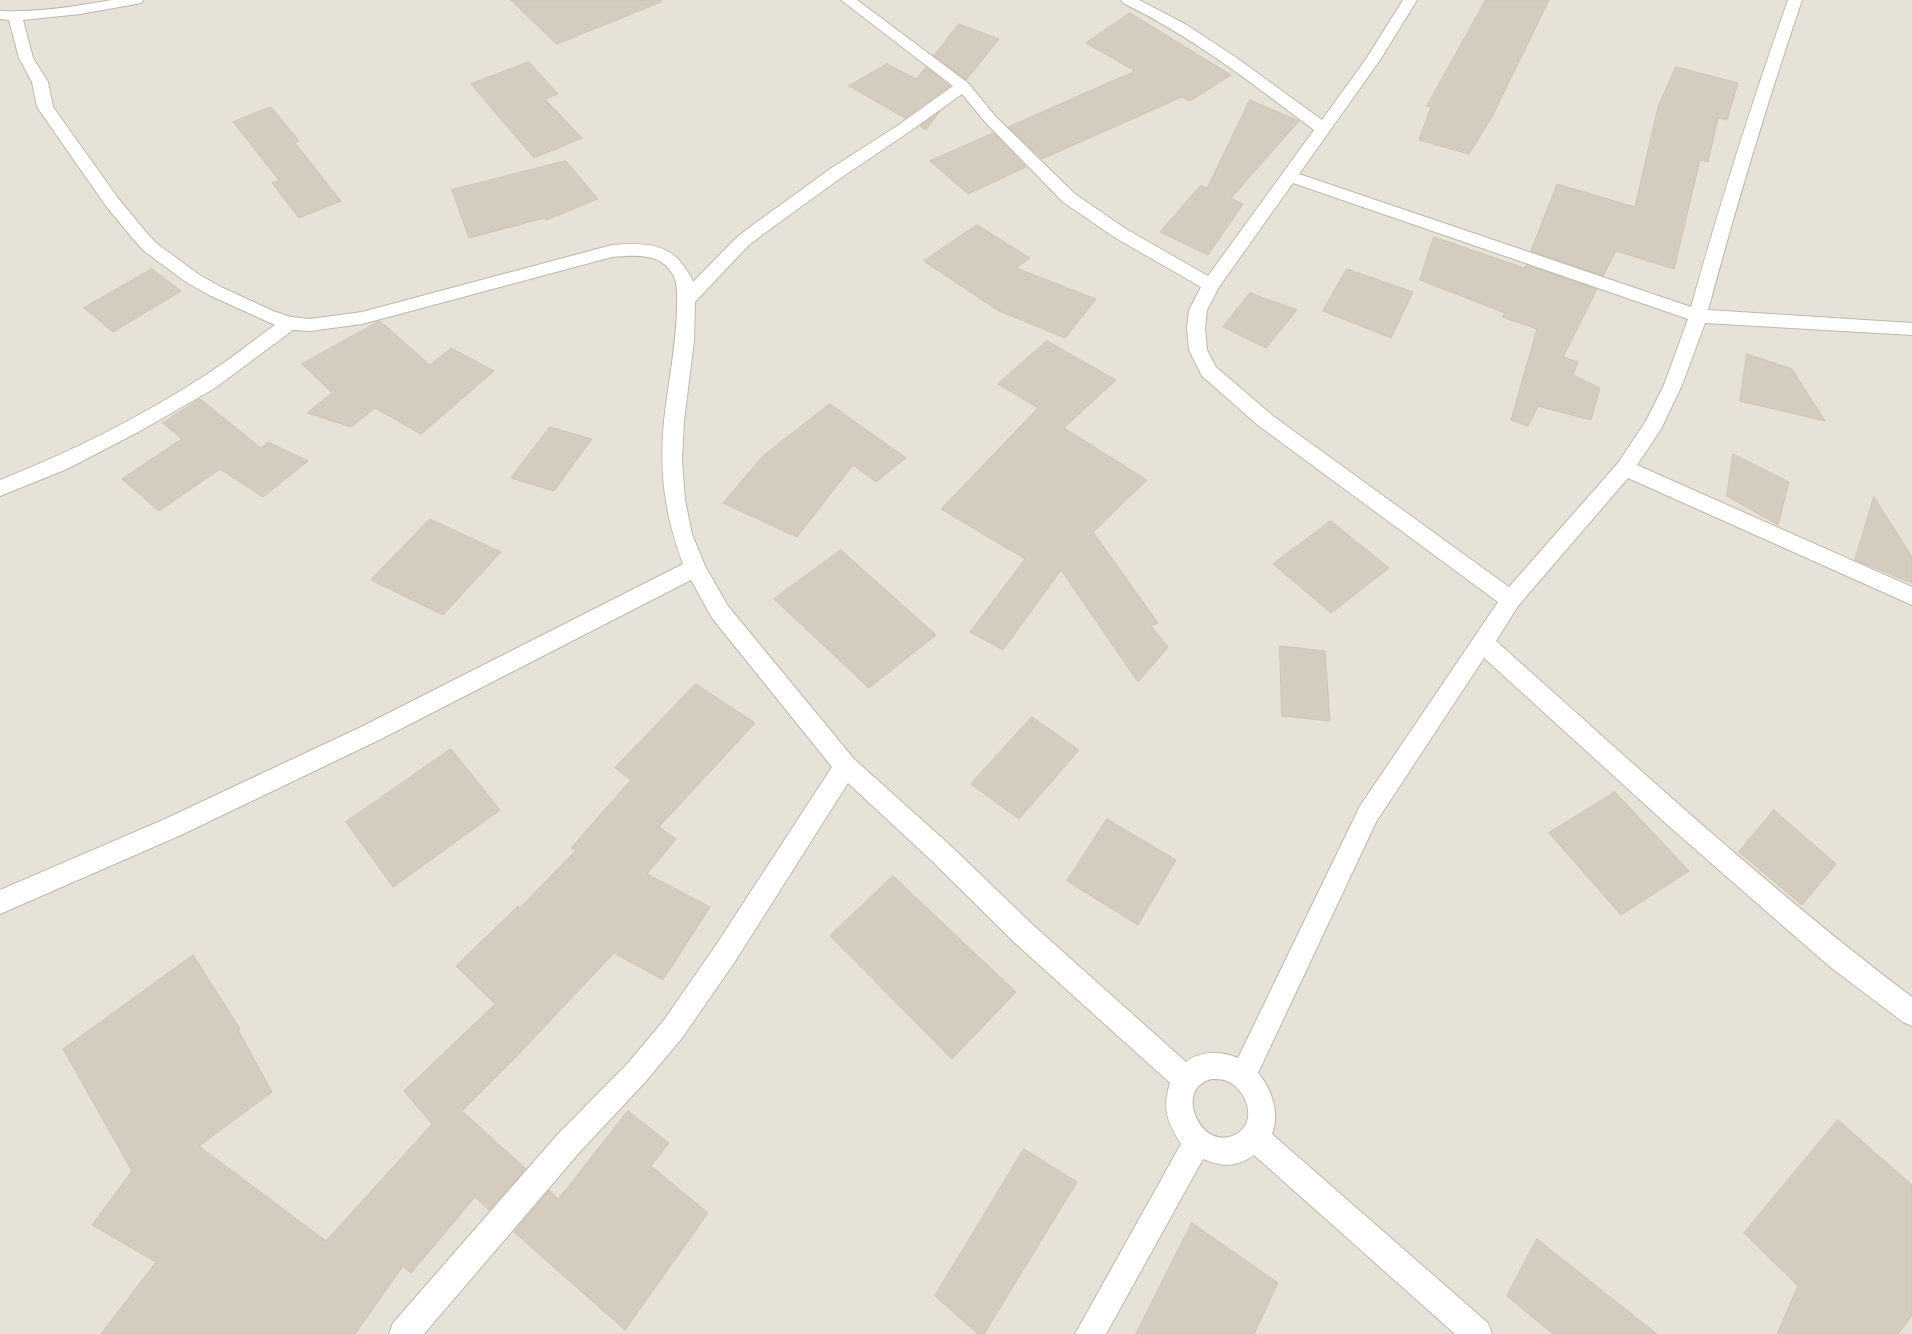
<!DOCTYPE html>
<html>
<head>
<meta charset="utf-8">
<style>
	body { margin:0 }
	canvas { display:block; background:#f3f0e9 }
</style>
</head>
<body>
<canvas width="1912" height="1334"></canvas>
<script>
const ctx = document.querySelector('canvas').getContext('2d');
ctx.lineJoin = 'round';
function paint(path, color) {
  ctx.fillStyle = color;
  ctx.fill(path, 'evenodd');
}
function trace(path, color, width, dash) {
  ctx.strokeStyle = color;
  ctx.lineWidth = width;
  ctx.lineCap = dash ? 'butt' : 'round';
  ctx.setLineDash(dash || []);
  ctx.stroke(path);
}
paint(new Path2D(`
	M 0,0 L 1912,0 L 1912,1334 L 0,1334 Z`), '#e7e2d7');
const building = new Path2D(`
	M 511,0 L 661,0 L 661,2 L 557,44 Z
	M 1486,0 L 1549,0 L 1492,117 L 1469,154 L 1419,140 L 1431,107 L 1427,106 Z
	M 1130,13 L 1231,75 L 1190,101 L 1182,97 L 1042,159 L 1008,127 L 1135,71 L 1086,43 Z
	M 959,24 L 999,39 L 966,80 L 934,56 Z
	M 529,62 L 558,94 L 545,99 L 582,138 L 534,158 L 471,84 Z
	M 887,64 L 916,79 L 926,67 L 950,86 L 905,118 L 849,86 Z
	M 1676,67 L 1738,83 L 1727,120 L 1718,118 L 1708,162 L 1700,160 L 1674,269 L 1616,251 L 1603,276 L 1531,251 L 1557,184 L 1635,207 L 1658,107 Z
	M 1250,100 L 1299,121 L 1231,198 L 1243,204 L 1208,255 L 1160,232 L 1201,185 L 1207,188 Z
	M 271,107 L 299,141 L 295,143 L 341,201 L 299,218 L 272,183 L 279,180 L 233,122 Z
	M 940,111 L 926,130 L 920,126 Z
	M 994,133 L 1026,167 L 968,194 L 930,161 Z
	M 566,161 L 598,199 L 546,220 L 544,218 L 469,238 L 452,190 Z
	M 977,225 L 1030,258 L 1016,268 L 1096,299 L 1065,338 L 999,311 L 924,261 Z
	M 1434,237 L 1524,268 L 1526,265 L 1597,289 L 1563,357 L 1578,362 L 1573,375 L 1600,388 L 1591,420 L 1538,406 L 1528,426 L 1511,420 L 1537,329 L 1502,317 L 1505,313 L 1420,280 Z
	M 152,269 L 181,291 L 113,332 L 84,308 Z
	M 1347,269 L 1413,292 L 1391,338 L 1323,311 Z
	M 1250,293 L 1297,310 L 1266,348 L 1223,327 Z
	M 380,321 L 430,365 L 451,348 L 494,371 L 421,434 L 375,408 L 351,427 L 307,413 L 332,393 L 302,364 Z
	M 1047,341 L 1116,380 L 1064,428 L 1147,480 L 1093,532 L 1158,623 L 1151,626 L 1168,647 L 1138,682 L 1061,570 L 1003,650 L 970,632 L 1025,559 L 941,509 L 1038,408 L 998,384 Z
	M 1747,354 L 1792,369 L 1825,421 L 1740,401 Z
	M 200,399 L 261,448 L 268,442 L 308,461 L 263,497 L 220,469 L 159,511 L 122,479 L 182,439 L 163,423 Z
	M 830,404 L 906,458 L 876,482 L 853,465 L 797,537 L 723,503 L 763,456 Z
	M 550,427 L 592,439 L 554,491 L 511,478 Z
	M 1733,454 L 1789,482 L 1778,525 L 1727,496 Z
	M 1874,497 L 1912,557 L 1912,583 L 1855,560 Z
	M 430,519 L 501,552 L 443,615 L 371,580 Z
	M 1331,521 L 1389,568 L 1331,613 L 1273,564 Z
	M 841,550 L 936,635 L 869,688 L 774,599 Z
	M 1280,646 L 1325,651 L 1330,721 L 1282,716 Z
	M 696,684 L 755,723 L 659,827 L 676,839 L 647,874 L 710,907 L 663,980 L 614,953 L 514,1059 L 462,1111 L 526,1169 L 489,1210 L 475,1197 L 411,1273 L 403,1266 L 355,1334 L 101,1334 L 156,1262 L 92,1225 L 132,1171 L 63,1049 L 193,955 L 240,1029 L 238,1030 L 272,1092 L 199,1146 L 326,1241 L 432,1124 L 404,1091 L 495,1004 L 456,966 L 518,906 L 520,908 L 576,850 L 571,848 L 631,780 L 615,768 Z
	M 1032,717 L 1079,750 L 1019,819 L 971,784 Z
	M 451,749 L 500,810 L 393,887 L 346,822 Z
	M 1615,792 L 1689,871 L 1621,915 L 1549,833 Z
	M 1774,810 L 1836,864 L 1802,905 L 1739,852 Z
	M 1107,819 L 1176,860 L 1138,925 L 1067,881 Z
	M 893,876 L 1016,992 L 952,1059 L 830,936 Z
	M 628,1111 L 669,1143 L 651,1166 L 708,1213 L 625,1330 L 514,1232 L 549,1190 L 558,1199 Z
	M 1838,1120 L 1912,1185 L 1912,1315 L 1898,1334 L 1777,1334 L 1798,1286 L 1744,1233 Z
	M 1024,1149 L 1077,1182 L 984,1334 L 978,1334 L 935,1296 Z
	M 1192,1223 L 1278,1283 L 1254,1334 L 1136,1334 Z
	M 1537,1239 L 1657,1334 L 1553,1334 L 1507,1296 Z`);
paint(building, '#d4ccbf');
trace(building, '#cec4b3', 1);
const minor = new Path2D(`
	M 112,0 L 143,0 L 141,3 L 136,4 L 80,14 L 23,20 L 33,58 L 48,82 L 53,107 L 118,198 L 146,232 L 156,243 L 198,274 L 221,287 L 273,311 L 291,317 L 310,319 L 362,312 L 612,245 C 640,243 669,242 685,268 C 688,273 692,277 693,282 L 736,238 L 750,227 L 830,169 L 897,126 L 953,86 L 841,0 L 857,0 L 968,83 L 996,117 L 1075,194 L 1126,229 L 1208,276 L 1314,130 C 1253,84 1193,37 1123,3 L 1121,0 L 1139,0 L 1185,24 L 1234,56 L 1322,120 L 1366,59 L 1403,0 L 1417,0 L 1380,60 L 1299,174 L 1691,307 C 1720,203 1752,102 1788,0 L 1802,0 C 1767,103 1736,206 1708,310 L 1912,323 L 1912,335 L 1705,323 L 1682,385 L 1661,429 L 1637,465 L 1912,587 L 1912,605 L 1628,478 L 1518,606 L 1496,641 C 1632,762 1766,887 1912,997 L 1912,1026 L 1903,1022 L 1829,966 L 1672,829 L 1484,658 L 1376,822 L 1258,1073 C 1272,1089 1280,1114 1272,1134 L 1488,1323 L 1492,1334 L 1455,1334 L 1254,1155 C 1235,1168 1223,1167 1203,1159 L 1106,1334 L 1075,1334 L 1181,1144 C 1167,1122 1162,1108 1170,1083 L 1015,943 L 934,863 L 848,783 L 734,963 L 682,1038 L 646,1081 L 578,1154 L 424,1334 L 389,1334 L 393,1323 L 558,1134 L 628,1063 L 664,1020 L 716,945 L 832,767 L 712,618 L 691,580 L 379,740 L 181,835 L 0,914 L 0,890 L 165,819 L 363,726 L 683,564 C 665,515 659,474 664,421 C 668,384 676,347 677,310 C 677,301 678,288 675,279 C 664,252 636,255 612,257 L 362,324 L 310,331 L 293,330 L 215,388 L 140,431 L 67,469 L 0,496 L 0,480 C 68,453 139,418 201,378 C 227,362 251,342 275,325 L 209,295 L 186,282 L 144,251 L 134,240 L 106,206 L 37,107 L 32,82 L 19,58 L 9,20 L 0,19 L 0,11 C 37,13 76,6 112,0 ZM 962,94 L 986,123 L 1063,202 L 1114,237 L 1201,287 L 1189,310 L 1187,328 L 1189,350 L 1202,376 L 1259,426 L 1498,602 L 1360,806 L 1238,1058 C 1221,1051 1201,1050 1186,1062 L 1033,925 L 952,847 L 854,759 L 728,606 L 705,566 L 692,534 L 685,500 L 682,460 L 684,421 L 694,341 L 695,302 L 748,246 L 762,235 L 842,177 L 909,132 ZM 1293,183 L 1688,319 L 1664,385 L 1646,421 L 1618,463 L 1509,587 L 1273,416 L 1216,367 L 1207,350 L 1205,328 L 1207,310 L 1219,287 ZM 1212,1079 C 1217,1079 1223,1079 1227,1081 C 1246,1089 1258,1120 1238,1133 C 1203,1156 1171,1088 1212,1079 Z`);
trace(minor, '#beb8ac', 2);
paint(minor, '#fff');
</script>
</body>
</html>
